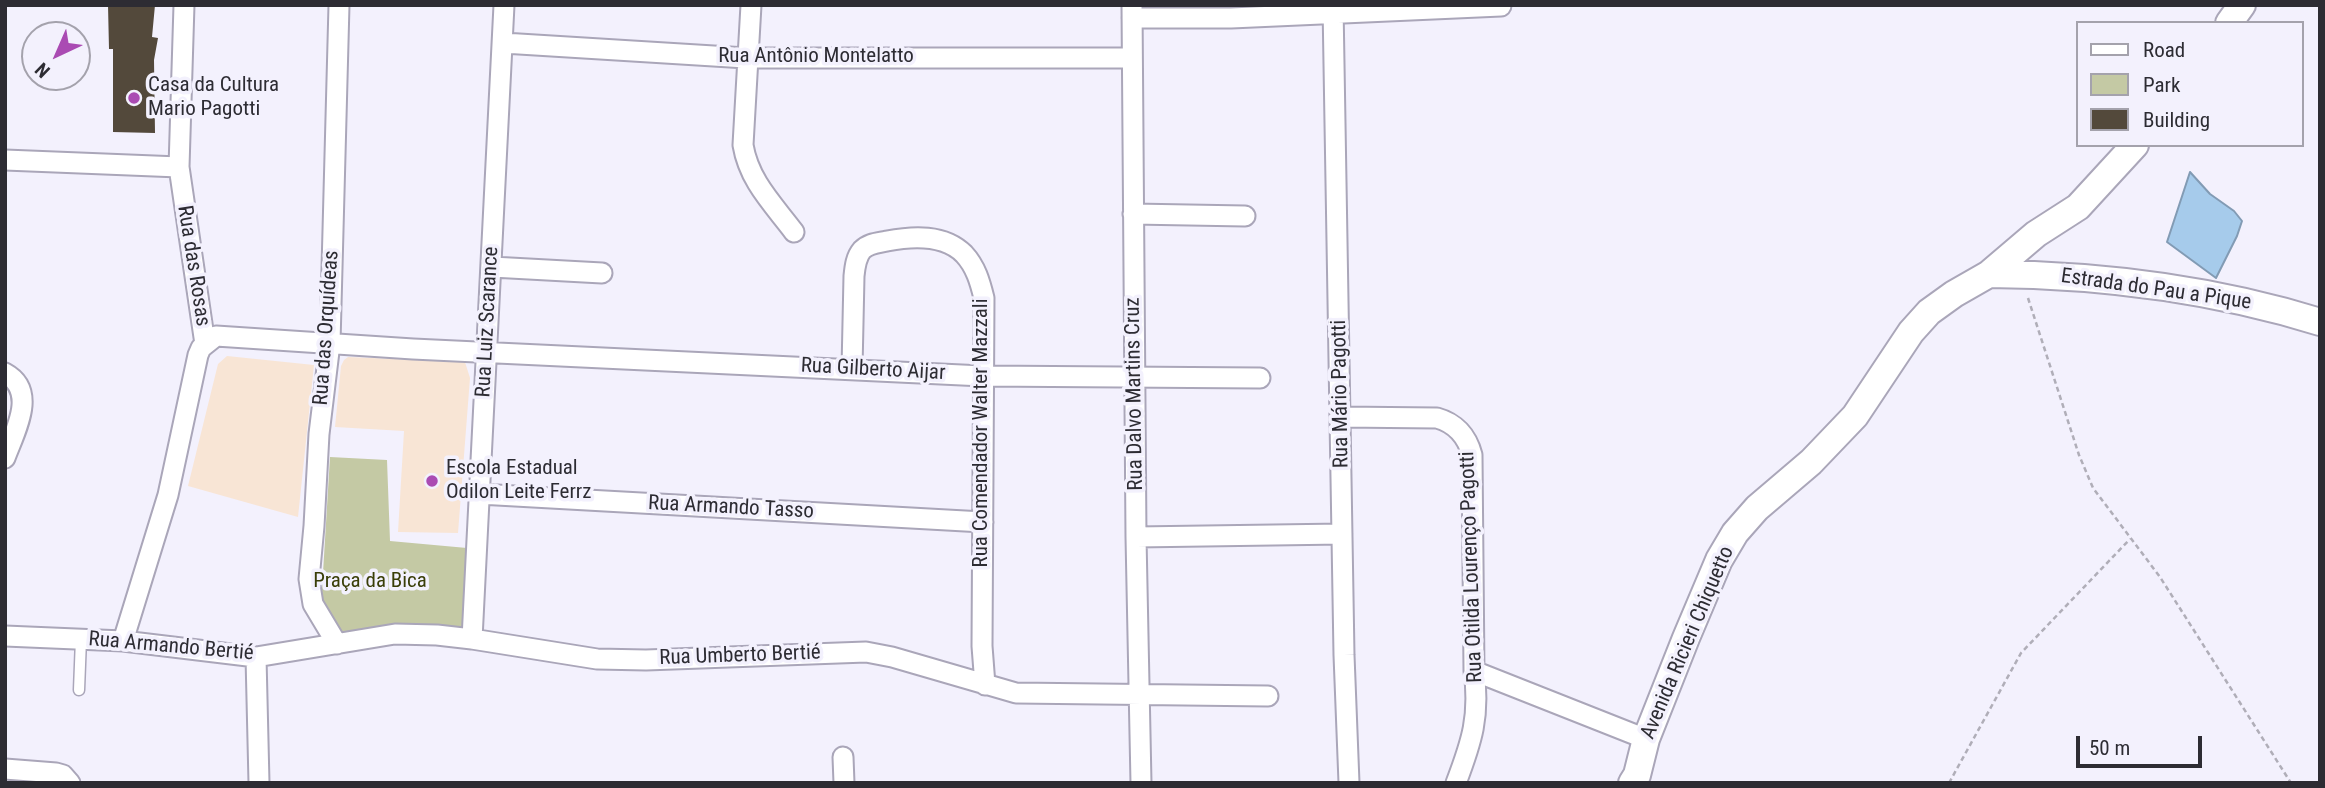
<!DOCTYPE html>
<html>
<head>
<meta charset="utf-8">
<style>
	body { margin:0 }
	#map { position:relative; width:2325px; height:788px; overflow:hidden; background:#f3f1fd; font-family:"Roboto Condensed",sans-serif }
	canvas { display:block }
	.frame { position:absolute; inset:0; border:7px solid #2d2c33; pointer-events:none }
	.legend { position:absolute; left:2076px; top:21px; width:228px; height:126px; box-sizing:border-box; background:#f3f1fd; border:2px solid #a4a2ac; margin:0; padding:9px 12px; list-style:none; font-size:21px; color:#2d2c33 }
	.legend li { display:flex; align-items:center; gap:14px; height:35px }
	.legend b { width:35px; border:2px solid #a4a2ac }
	.north { position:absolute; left:21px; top:21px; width:70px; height:70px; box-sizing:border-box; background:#f3f1fd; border:2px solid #a4a2ac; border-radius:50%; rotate:224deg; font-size:19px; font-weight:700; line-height:28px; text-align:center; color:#2d2c33 }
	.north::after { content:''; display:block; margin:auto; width:24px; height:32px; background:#aa4bb3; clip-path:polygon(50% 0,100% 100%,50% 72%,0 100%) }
	.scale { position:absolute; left:2076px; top:736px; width:126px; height:32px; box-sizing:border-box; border:4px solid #2d2c33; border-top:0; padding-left:9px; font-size:21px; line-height:24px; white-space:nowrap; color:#2d2c33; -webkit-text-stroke:5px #f3f1fd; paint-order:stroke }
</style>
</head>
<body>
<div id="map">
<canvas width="2325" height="788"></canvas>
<div class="frame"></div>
<ul class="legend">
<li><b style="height:9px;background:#fff"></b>Road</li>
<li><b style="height:19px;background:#c4c9a4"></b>Park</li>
<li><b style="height:19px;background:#53493b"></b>Building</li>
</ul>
<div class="north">N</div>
<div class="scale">50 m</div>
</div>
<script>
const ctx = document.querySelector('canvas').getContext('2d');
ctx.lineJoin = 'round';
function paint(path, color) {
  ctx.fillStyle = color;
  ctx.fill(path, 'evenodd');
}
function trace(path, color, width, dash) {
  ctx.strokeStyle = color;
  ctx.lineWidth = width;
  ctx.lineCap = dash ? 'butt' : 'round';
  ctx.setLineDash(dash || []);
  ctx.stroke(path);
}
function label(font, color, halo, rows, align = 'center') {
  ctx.font = font + ' "Roboto Condensed",sans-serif';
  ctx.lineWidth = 7;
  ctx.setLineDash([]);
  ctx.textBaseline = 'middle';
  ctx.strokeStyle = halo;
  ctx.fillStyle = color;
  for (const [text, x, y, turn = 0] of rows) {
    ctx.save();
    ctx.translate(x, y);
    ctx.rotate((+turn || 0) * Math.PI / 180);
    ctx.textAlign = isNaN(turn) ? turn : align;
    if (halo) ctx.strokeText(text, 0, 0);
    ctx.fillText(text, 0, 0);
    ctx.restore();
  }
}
paint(new Path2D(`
	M 227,356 L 314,365 L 298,517 L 188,486 L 218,364 Z
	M 348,357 L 465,362 L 470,378 L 458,533 L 398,532 L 404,431 L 335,427 L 341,366 L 344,360 Z`), '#f8e5d5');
paint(new Path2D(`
	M 330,457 L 387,460 L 390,541 L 467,548 L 462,630 L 400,624 L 341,634 L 321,606 Z`), '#c4c9a4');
const water = new Path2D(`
	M 2190,172 L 2210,194 L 2234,211 L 2242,221 L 2237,236 L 2216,278 L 2167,242 Z`);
paint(water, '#a6cbeb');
trace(water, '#829bb4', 2);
paint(new Path2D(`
	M 108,5 L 155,5 L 152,37 L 158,38 L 154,60 L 155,133 L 113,132 L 113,49 L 109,49 Z`), '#53493b');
const lane = new Path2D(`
	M 79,690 L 81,639`);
const street = new Path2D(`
	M 184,5 L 179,167 L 205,344
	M 751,5 L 743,145 C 749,181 773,204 794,232
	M 1132,5 L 1136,537 L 1141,783
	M 1333,5 L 1344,655 L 1349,783
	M 1132,18 L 1231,18 L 1501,6
	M 503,43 L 746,58 L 1131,58
	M 5,160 L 179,167
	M 1133,214 L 1245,216
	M 492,267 L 602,273
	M 852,369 L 854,276 C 855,266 856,257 862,250 C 869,243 878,243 887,241 C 913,236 944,234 964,254 C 976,267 980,282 984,298 L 982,646 L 985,685
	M 5,373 C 38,391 15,431 5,458
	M 1342,417 L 1437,418 C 1455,423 1467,436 1472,455 L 1474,671 C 1480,716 1472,741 1456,783
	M 479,494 L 983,522
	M 1136,537 L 1342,534
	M 5,636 L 123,641 L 256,657 L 395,634 L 437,635 L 472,639 L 597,659 L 646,660 L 866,652 L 892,657 L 1016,693 L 1268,696
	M 472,639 L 504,5
	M 123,641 L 168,495 L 198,355 L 201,348 L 216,336 L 413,349 L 983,376 L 1260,378
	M 337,644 L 313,604 L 309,579 L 314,526 L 319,434 L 330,343 L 339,5
	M 256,657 L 259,783
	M 1474,671 L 1646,739
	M 843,757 L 844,783
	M 5,769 L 56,773 L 63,775 L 70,783`);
const secondary = new Path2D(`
	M 2229,23 L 2242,5
	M 1989,274 C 2100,275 2214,289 2320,322
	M 1632,783 L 1637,775 L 1646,739 L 1686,638 L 1719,560 L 1735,533 L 1757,508 L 1811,462 L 1855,416 L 1911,332 L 1929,312 L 1954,294 L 1989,274 L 2036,234 L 2078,207 L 2135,145`);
trace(lane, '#aaa6b9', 13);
trace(street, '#aaa6b9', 23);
trace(secondary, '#aaa6b9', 30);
trace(new Path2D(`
	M 2028,298 L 2079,455 L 2093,488 L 2160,577 L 2291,783
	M 1949,783 L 2021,653 L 2130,539`), '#b0aeb8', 2.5, [5, 3.5]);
trace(lane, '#fff', 10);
trace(street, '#fff', 19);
trace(secondary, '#fff', 26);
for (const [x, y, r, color] of [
	[134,98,7,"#aa4bb3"],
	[432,481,7,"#aa4bb3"]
]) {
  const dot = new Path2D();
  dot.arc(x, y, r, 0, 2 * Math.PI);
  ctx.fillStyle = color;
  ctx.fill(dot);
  trace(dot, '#f3f1fd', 2.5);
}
label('21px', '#2d2c33', '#f3f1fd', [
	["Rua Antônio Montelatto",816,57],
	["Rua das Rosas",193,266,81],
	["Estrada do Pau a Pique",2156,290,8],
	["Rua Luiz Scarance",488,322,-87],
	["Rua das Orquídeas",327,328,-86],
	["Rua Gilberto Aijar",873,370,3],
	["Rua Dalvo Martins Cruz",1135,394,-91],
	["Rua Mário Pagotti",1341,394,-91],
	["Rua Comendador Walter Mazzali",982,433,-90],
	["Rua Armando Tasso",731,508,3],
	["Rua Otilda Lourenço Pagotti",1472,567,-92],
	["Avenida Ricieri Chiquetto",1688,643,-67],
	["Rua Armando Bertié",171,647,5],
	["Rua Umberto Bertié",740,656,-2]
]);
label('21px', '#2d2c33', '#f3f1fd', [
	["Casa da Cultura",148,86],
	["Mario Pagotti",148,110],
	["Escola Estadual",446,469],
	["Odilon Leite Ferrz",446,493]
], 'left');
label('21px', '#3a3e08', '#f3f1fd', [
	["Praça da Bica",370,582]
]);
</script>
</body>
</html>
